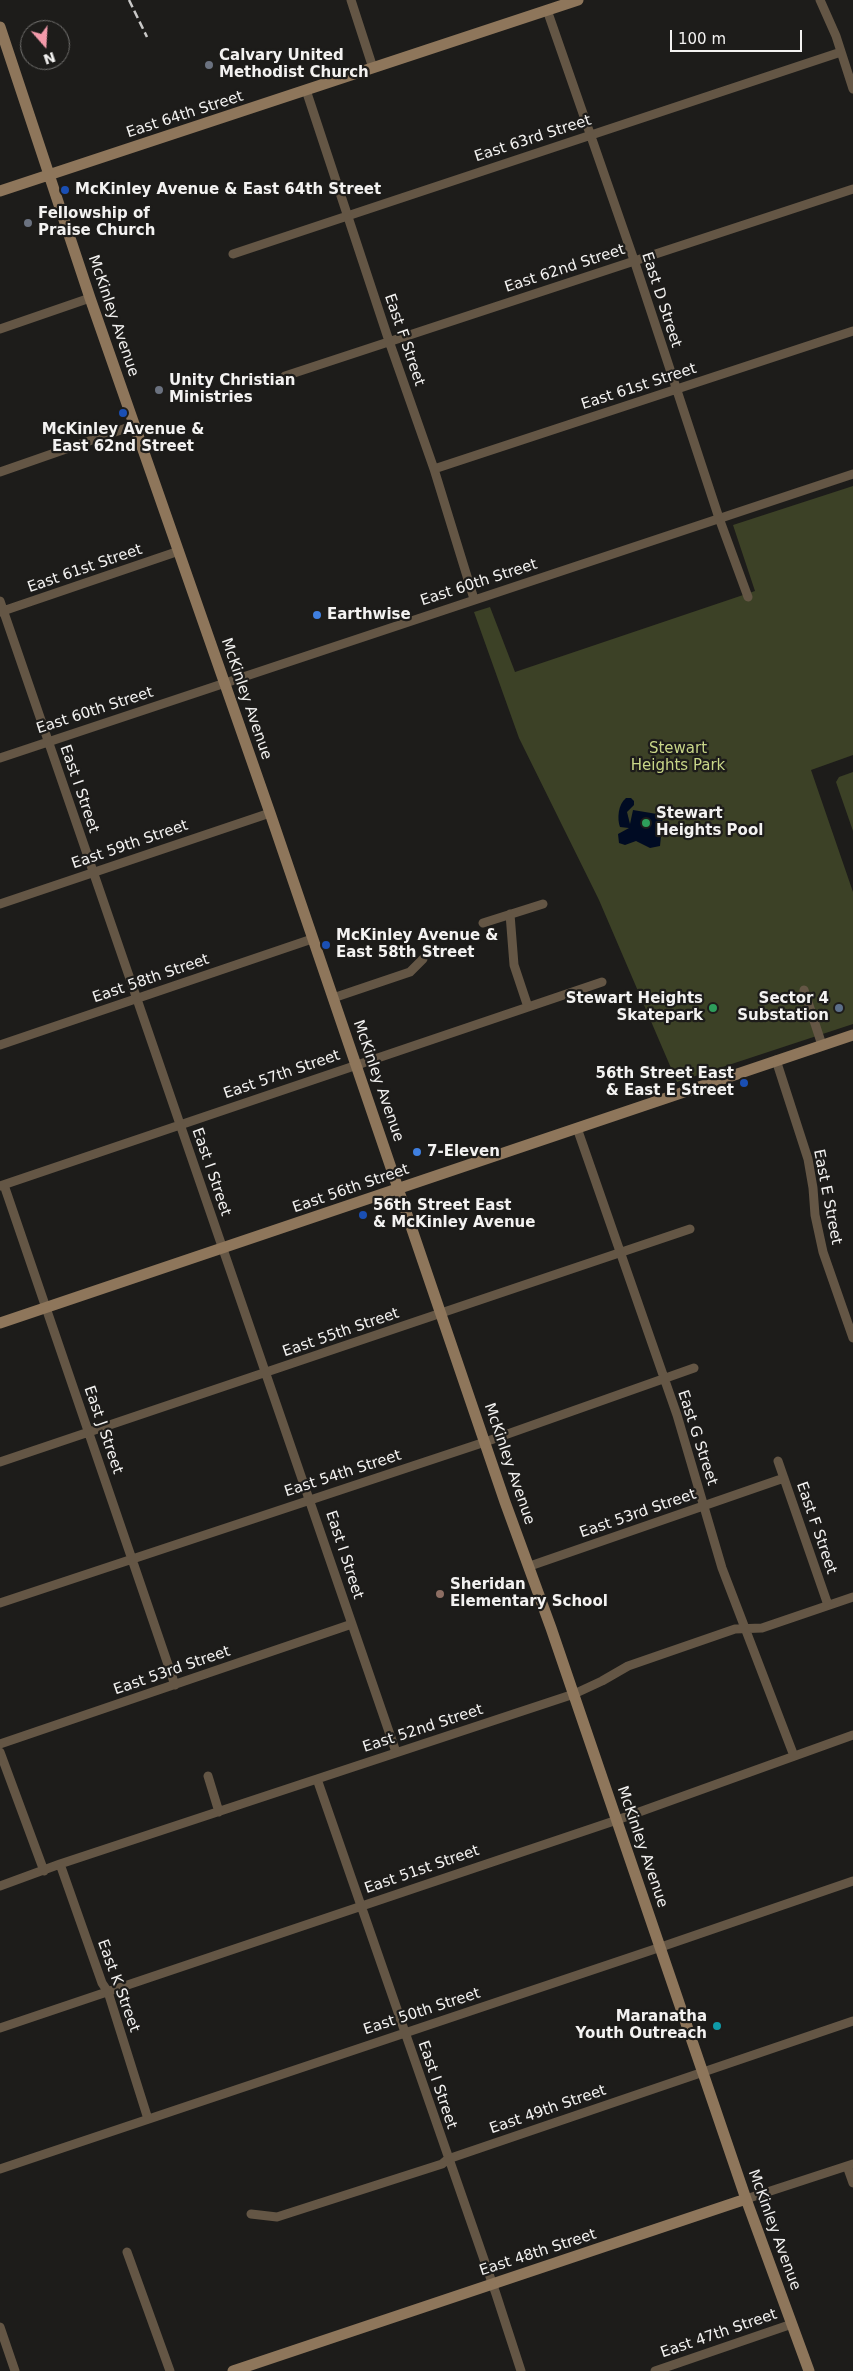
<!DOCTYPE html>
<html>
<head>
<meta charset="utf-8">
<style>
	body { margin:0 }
	#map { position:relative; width:853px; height:2371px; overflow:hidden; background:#1d1c1a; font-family:"DejaVu Sans",sans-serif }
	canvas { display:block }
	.north { position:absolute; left:20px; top:20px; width:50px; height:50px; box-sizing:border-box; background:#1d1c1a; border:1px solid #737270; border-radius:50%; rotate:161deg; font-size:14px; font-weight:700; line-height:20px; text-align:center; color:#f3f2f1 }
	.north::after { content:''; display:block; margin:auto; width:18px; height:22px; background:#f39aaa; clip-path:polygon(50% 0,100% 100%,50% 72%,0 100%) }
	.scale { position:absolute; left:670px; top:30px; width:132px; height:22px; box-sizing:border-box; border:2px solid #f3f2f1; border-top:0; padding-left:6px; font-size:15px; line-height:18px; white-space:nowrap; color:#f3f2f1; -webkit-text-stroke:4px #1d1c1a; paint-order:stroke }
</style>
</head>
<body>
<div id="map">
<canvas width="853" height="2371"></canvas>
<div class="north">N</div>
<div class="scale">100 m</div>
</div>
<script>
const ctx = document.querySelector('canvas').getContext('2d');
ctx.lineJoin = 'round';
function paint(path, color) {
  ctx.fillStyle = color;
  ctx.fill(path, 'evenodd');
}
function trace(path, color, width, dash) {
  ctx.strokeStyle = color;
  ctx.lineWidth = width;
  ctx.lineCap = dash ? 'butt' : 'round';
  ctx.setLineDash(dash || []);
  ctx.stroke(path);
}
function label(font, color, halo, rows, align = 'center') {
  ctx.font = font + ' "DejaVu Sans",sans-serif';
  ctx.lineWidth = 4.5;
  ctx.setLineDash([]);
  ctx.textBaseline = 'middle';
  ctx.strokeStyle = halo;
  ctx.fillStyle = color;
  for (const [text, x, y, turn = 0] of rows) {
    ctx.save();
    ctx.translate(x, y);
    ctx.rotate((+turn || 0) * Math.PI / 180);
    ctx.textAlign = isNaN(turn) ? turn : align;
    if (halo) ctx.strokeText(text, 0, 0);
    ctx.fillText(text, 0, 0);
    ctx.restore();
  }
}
paint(new Path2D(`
	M 853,486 L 853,755 L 811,770 L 853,892 L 853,1024 L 677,1082 L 599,900 L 519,738 L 474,612 L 490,607 L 515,672 L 755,591 L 733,525 Z
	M 853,772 L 853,831 L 836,782 L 839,777 Z`), '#3c4126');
paint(new Path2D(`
	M 626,798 L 631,798 L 634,801 L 634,805 L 627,812 L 630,824 L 633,810 L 663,815 L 660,846 L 650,848 L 636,841 L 625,845 L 619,843 L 618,834 L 629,828 L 620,827 C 617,819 618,804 626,798 Z`), '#000b23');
trace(new Path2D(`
	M 351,0 L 373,68
	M 820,0 L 836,36 L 853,89
	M 547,10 L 634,260 L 719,518 L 748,597
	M 306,90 L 389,341 L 434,469 L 474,599
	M 233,254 L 841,52
	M 0,329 L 90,298
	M 285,376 L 853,189
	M 434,469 L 853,331
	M 0,472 L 135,425
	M 0,601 L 396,1752
	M 0,612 L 179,551
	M 0,758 L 853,474
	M 0,904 L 270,813
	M 510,914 L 514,965 L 528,1007
	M 483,923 L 543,904
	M 804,990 L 822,1045
	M 333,998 L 410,972 L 423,959
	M 0,1045 L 312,939
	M 776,1060 L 808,1159 L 813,1188 L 815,1215 L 823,1252 L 853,1338
	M 577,1128 L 677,1415 L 722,1568 L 794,1756
	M 4,1185 L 175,1685
	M 0,1186 L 602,982
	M 778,1461 L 828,1605
	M 0,1462 L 690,1229
	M 530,1566 L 784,1478
	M 0,1603 L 485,1442 L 694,1368
	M 0,1744 L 352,1624
	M 0,1752 L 44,1871
	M 208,1776 L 219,1812
	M 317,1779 L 496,2294 L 521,2371
	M 60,1864 L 102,1983 L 108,1992 L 148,2119
	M 0,1886 L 60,1864 L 574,1694 L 602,1681 L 628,1666 L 735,1629 L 762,1628 L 853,1597
	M 0,2028 L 617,1820 L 853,1735
	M 847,2166 L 853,2183
	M 0,2169 L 661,1947 L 853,1881
	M 746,2199 L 853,2164
	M 251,2214 L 277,2217 L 442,2164 L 448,2159 L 853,2021
	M 127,2252 L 170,2371
	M 0,2327 L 15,2371
	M 655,2371 L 792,2324`), '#645645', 9);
trace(new Path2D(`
	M 0,27 L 90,298 L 270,813 L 505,1502 L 551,1628 L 746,2199 L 809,2371
	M 0,191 L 578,0
	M 0,1323 L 853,1035
	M 233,2371 L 746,2199`), '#8e765b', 11);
trace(new Path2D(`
	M 129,0 L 147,37`), '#c9c8c7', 2.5, [8, 4]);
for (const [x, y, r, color] of [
	[209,65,5,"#6b7280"],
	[65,190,5,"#1a4fb4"],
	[28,223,5,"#6b7280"],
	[159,390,5,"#6b7280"],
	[123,413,5,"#1a4fb4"],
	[317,615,5,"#3f7fe0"],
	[646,823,5,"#2e9e5b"],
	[326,945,5,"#1a4fb4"],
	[713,1008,5,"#2e9e5b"],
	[839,1008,5,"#5c6f8a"],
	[744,1083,5,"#1a4fb4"],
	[417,1152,5,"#3f7fe0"],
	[363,1215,5,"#1a4fb4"],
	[440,1594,5,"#8d6e63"],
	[717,2026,5,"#0f9aa8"]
]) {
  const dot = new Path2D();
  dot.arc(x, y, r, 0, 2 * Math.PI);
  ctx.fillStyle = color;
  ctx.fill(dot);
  trace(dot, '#1d1c1a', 2);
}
label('bold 15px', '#f3f2f1', '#1d1c1a', [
	["Calvary United",219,56],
	["Methodist Church",219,73],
	["McKinley Avenue & East 64th Street",75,190],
	["Fellowship of",38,214],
	["Praise Church",38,231],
	["Unity Christian",169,381],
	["Ministries",169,398],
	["McKinley Avenue &",123,430,"center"],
	["East 62nd Street",123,447,"center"],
	["Earthwise",327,615],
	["Stewart",656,814],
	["Heights Pool",656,831],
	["McKinley Avenue &",336,936],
	["East 58th Street",336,953],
	["Stewart Heights",703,999,"right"],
	["Skatepark",703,1016,"right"],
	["Sector 4",829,999,"right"],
	["Substation",829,1016,"right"],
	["56th Street East",734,1074,"right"],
	["& East E Street",734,1091,"right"],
	["7-Eleven",427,1152],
	["56th Street East",373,1206],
	["& McKinley Avenue",373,1223],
	["Sheridan",450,1585],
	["Elementary School",450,1602],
	["Maranatha",707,2017,"right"],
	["Youth Outreach",707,2034,"right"]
], 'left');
label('15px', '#f3f2f1', '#1d1c1a', [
	["East 64th Street",185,115,-18],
	["East 63rd Street",533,139,-18],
	["East 62nd Street",565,269,-18],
	["East D Street",661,300,72],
	["McKinley Avenue",113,316,71],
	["East F Street",404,340,71],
	["East 61st Street",639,387,-18],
	["East 61st Street",85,569,-19],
	["East 60th Street",479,583,-18],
	["McKinley Avenue",246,699,71],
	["East 60th Street",95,711,-18],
	["East I Street",79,789,71],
	["East 59th Street",130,845,-19],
	["East 58th Street",151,979,-19],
	["East 57th Street",282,1075,-19],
	["McKinley Avenue",378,1081,71],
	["East I Street",211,1172,71],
	["East 56th Street",351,1189,-19],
	["East E Street",827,1197,79],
	["East 55th Street",341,1333,-19],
	["East J Street",103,1430,71],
	["East G Street",697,1438,72],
	["McKinley Avenue",509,1464,71],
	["East 54th Street",343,1474,-18],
	["East 53rd Street",638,1514,-19],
	["East F Street",816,1528,71],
	["East I Street",344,1555,72],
	["East 53rd Street",172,1671,-19],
	["East 52nd Street",423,1729,-18],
	["McKinley Avenue",642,1847,71],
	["East 51st Street",422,1870,-19],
	["East K Street",118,1986,70],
	["East 50th Street",422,2012,-18],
	["East I Street",437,2085,71],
	["East 49th Street",548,2110,-19],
	["McKinley Avenue",774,2230,70],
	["East 48th Street",538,2253,-18],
	["East 47th Street",719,2334,-19]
]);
label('15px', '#c8d688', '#1d1c1a', [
	["Stewart",678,749],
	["Heights Park",678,766]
]);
</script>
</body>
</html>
